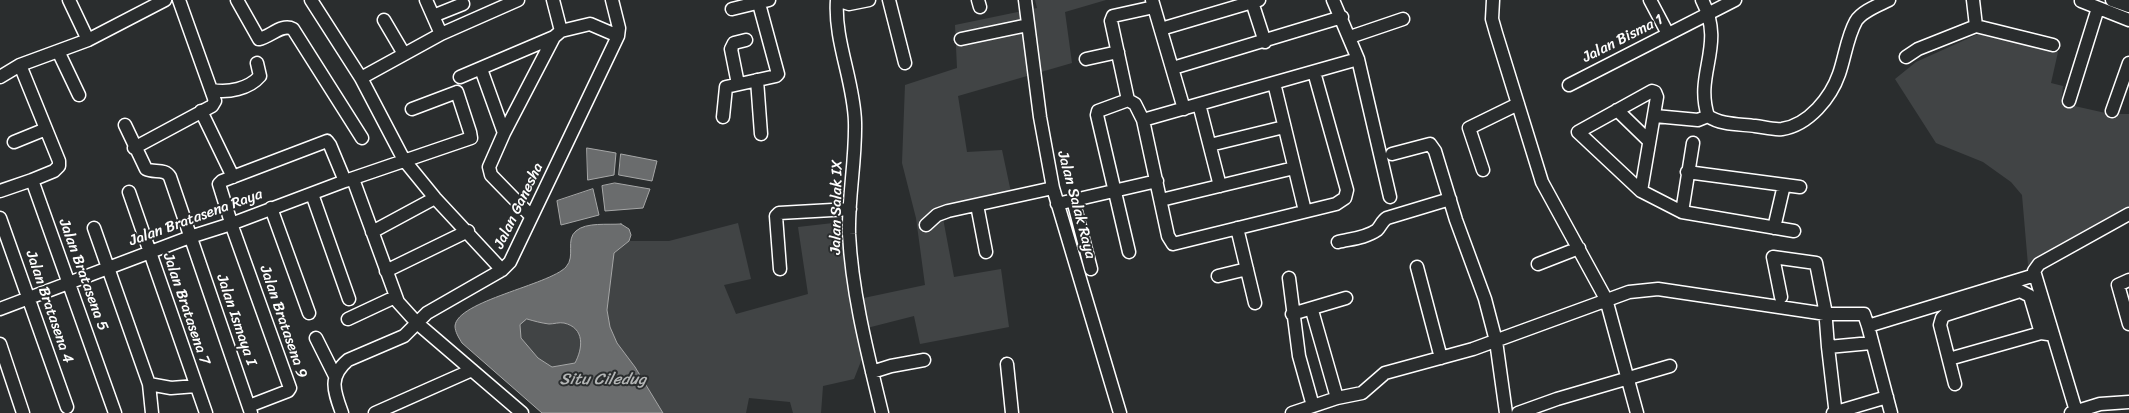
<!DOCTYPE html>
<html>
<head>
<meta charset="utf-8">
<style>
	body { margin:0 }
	canvas { display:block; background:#2a2d2e }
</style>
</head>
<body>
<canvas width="2129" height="413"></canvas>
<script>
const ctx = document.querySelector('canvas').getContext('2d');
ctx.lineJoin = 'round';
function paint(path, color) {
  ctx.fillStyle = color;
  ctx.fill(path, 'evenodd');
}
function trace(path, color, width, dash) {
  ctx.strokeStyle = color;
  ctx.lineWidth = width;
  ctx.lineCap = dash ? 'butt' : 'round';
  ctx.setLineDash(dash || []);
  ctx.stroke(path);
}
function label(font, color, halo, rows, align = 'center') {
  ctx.font = font + ' Sriracha,sans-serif';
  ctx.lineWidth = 4;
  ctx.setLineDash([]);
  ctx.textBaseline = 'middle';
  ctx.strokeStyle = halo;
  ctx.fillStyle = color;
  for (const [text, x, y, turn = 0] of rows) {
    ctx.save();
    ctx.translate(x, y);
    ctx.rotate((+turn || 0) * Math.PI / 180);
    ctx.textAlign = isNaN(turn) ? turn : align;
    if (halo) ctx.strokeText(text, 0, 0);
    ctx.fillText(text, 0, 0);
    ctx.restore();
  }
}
paint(new Path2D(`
	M 1035,0 L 1106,0 L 1065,12 L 1072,63 L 958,96 L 967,152 L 1002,150 L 1012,197 L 942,213 L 954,277 L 1001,269 L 1009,327 L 920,344 L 914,316 L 859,330 L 865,351 L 854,379 L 823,386 L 821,413 L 793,413 L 790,402 L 749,398 L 746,413 L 663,413 L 635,367 L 617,343 L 610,327 L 607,310 L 614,253 L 629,241 L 669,241 L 738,223 L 751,279 L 724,285 L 736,314 L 808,294 L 798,227 L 842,222 L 859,299 L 925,285 L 916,218 L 902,163 L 905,85 L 957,68 L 955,25 L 1037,8 Z
	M 1978,34 L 2058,52 L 2051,83 L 2063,86 L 2061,103 L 2110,114 L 2129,114 L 2129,211 L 2028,265 L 2022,195 L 2011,182 L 1983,162 L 1936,143 L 1895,79 L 1916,62 Z
	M 527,319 C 534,321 541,323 549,324 C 554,324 559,322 564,323 C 585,328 583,348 575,363 L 552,367 L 538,358 L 521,338 L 520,325 Z`), '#414445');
const water = new Path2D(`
	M 587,148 L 616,153 L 614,175 L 588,180 Z
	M 621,154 L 657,161 L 652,181 L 619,175 Z
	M 615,183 L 650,189 L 643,208 L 605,211 L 602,186 Z
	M 593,189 L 599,215 L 561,225 L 557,201 Z
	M 621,224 L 629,229 L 631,235 L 629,241 L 614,253 L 607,310 L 610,327 L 617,343 L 635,367 L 663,413 L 542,413 L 462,343 C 459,338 455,332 455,326 C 457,301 549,285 566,267 C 576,256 565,240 576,231 C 586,222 608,225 621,224 ZM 527,319 C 534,321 541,323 549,324 C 554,324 559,322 564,323 C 585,328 583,348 575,363 L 552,367 L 538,358 L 521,338 L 520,325 Z`);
paint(water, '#6a6c6d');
trace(water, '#a6a7a7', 1);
const minor = new Path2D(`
	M 69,0 L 88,40
	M 237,0 L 259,39 C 270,37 282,23 293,29 L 362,138
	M 311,0 L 361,78 L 404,160 L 435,198 L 502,270
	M 426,0 L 441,34
	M 553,0 L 561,31
	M 837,0 C 834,41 854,81 855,122 C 856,160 848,197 849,234 C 852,294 868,355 882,413
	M 837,0 L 849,4 L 869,0
	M 889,0 L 905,63
	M 978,0 L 980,7
	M 1025,0 L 1040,117 L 1053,188 L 1120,413
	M 1152,0 L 1184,109
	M 1333,0 L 1358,59 L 1390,197
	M 1493,0 L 1492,19 L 1496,33 L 1542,182 L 1606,299 L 1637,413
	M 1650,0 L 1668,34
	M 1702,0 C 1726,46 1694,73 1708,116 C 1721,125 1740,124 1755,126 C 1764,127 1773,130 1782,129 C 1809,125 1831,97 1839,74 C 1845,57 1847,37 1856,21 C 1862,11 1879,5 1889,0
	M 1973,0 L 1976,26
	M 2112,0 L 2129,6
	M 2081,1 L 2129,20
	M 1252,2 L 1265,42
	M 1154,7 L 1113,16 L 1111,21 L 1128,100 L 1135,104 L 1143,120 L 1168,236 L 1173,244 L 1336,204 L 1345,198 L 1347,190 L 1314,72
	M 732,9 L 769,0
	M 433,16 L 463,4
	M 384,20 L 404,54
	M 1161,29 L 1259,0
	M 561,31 L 590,24 L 618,36
	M 1350,37 L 1403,19
	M 961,39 L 1028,25
	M 58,51 L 79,95
	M 1906,57 L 1918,49 L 1976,26 L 2053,45
	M 1086,59 L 1118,52
	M 20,65 L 59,161 L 59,166 L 54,171 L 32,180
	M 1173,68 L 1342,17
	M 481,69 L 504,133
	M 0,77 L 20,65 L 88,40 L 165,0
	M 460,77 L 554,37 L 561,31
	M 361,78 L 441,34 L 518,0
	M 757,80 L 761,134
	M 1274,83 L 1305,211
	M 738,84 L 731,49 L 734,43 L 746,40
	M 1569,85 L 1735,0
	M 212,90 C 228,93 249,89 260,76 L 257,63
	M 1128,100 L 1098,111 L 1097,115 L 1129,252
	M 2069,101 L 2098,8
	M 1199,104 L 1220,186
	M 1617,110 L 1649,141
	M 201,111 L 233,177
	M 2112,111 L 2129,63
	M 1655,116 L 1698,120 L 1708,116
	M 723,117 L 726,87 L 776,76 L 778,74 L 758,0
	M 1143,120 L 1358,59
	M 125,125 L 146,169 C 154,173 165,168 170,177 L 251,413
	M 14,142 L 46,129
	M 1210,145 L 1284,127
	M 134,148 L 212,106 L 215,101 L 179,0
	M 1392,154 L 1430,144 L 1435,151 L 1456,220 L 1485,299 L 1496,341 L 1506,413
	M 1483,170 L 1469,128 L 1518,104
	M 1687,172 L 1800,187
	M 353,179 L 398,302 L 417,323 L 522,413
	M 0,191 L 32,180 L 115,413
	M 1641,191 L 1657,97 L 1655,92 L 1652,91 L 1578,132 L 1641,191 L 1682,212 L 1794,231
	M 129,192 L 206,413
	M 312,194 L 349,299
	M 1073,200 L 1091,269
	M 1161,200 L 1294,168
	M 1057,204 L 1157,181
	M 977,205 L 986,252
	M 271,208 L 309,313
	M 1682,212 L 1693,143
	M 531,216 L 491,175 L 489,167 L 504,133 L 554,37
	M 0,218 L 67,407
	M 926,225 L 937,215 L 948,211 L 1053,188
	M 94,228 L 149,384 L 171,388 L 196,386
	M 1237,228 L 1255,303
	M 1774,228 L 1784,185
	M 372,232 L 435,198
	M 1338,242 C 1350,239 1366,238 1377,230 C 1381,226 1382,221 1387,218 L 1450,199
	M 1538,264 L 1579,248
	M 1417,267 L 1441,358
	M 780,269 L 776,216 L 779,213 L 850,209
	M 386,271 L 468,231
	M 1218,276 L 1247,269
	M 1289,278 L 1299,356 L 1313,406
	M 2129,280 L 2118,285 L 2129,324
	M 1781,297 L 1773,257 L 1816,263 L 1826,314
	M 0,309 L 190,237 L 231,224 L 345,181 L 471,138 L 470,132 L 457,92 L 412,109
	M 1292,314 L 1346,298
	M 1313,314 L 1337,398
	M 348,319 L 395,297
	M 1826,321 L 1828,347
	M 316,338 L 335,376
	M 0,344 L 23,413
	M 1949,359 L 2041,333 L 2048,334
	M 1007,364 L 1012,413
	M 872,372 L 891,366 L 924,360
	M 149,384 L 152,413
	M 1955,384 L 1940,325 L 1942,318 L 1945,315 L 2020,291 L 2030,296 L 2041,333
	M 249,406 L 288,391 L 290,388 L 233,229 L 219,184 L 222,181 L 327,141 L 330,145 L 345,181
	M 1835,407 L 1828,347 L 1871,343
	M 2076,411 L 2034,271 L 2039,264 L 2129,214
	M 342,413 C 334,391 328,377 348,360 L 404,336 L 427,313 L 502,270 L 510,262 L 618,36 L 619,28 L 612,0
	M 375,413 L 472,370
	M 1292,413 L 1337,398 L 1362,393 L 1385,373 L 1473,349 L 1629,292 L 1658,289 L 1826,314 L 1864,314 L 1868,326
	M 1518,413 L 1557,399 L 1670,366
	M 1833,413 L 1887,397
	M 1891,413 L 1868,326 L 2035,275
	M 2071,413 L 2100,404 L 2129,402`);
trace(minor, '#fff', 15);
trace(minor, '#2a2d2e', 12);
label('15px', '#fff', '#2a2d2e', [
	["Jalan Bisma 1",1623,39,-27],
	["Jalan Salak Raya",1076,205,75],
	["Jalan Ganesha",519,206,-64],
	["Jalan Salak IX",837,207,-89],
	["Jalan Bratasena Raya",196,218,-20],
	["Jalan Bratasena 5",83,275,70],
	["Jalan Bratasena 4",49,307,71],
	["Jalan Bratasena 7",186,309,71],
	["Jalan Ismaya I",236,320,71],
	["Jalan Bratasena 9",283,322,71]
]);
label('italic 16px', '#b4b6b6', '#2a2d2e', [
	["Situ Ciledug",603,380]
]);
</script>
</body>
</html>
